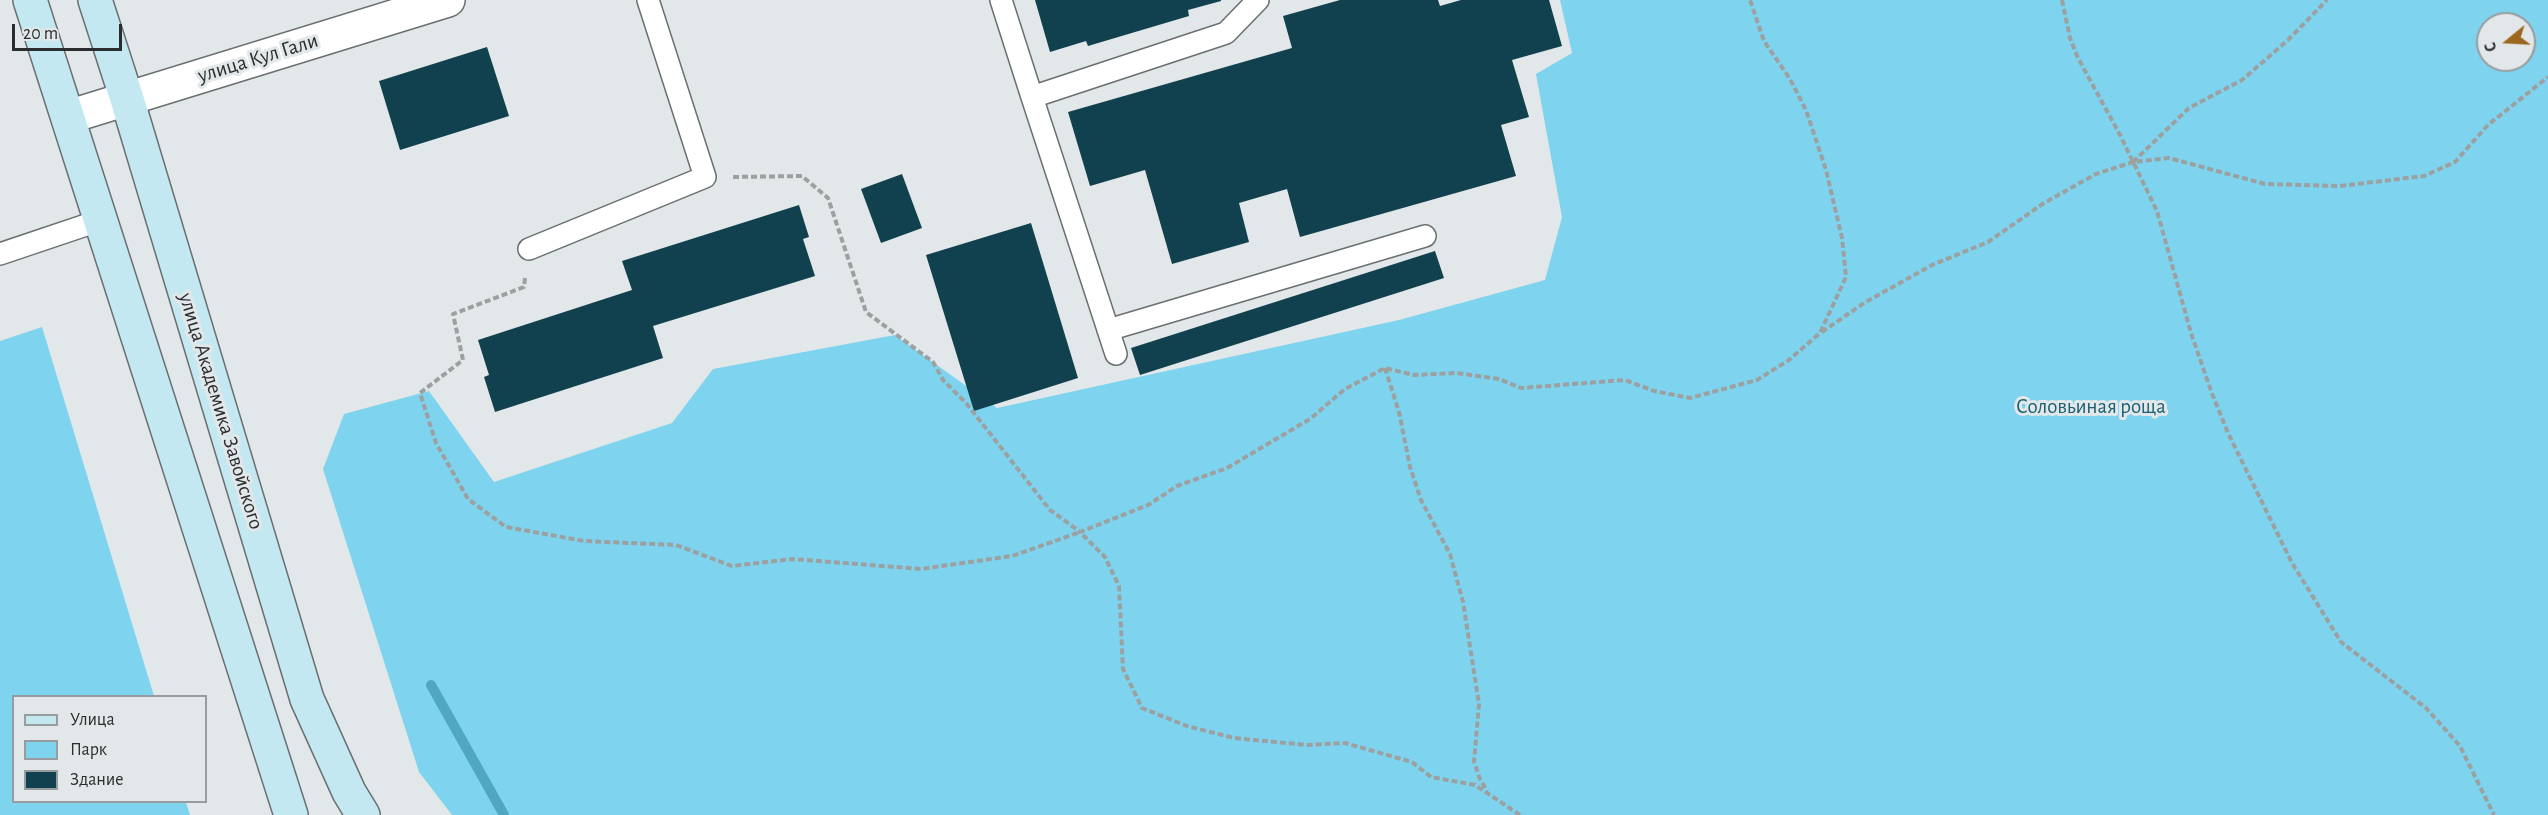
<!DOCTYPE html>
<html>
<head>
<meta charset="utf-8">
<style>
	body { margin:0 }
	#map { position:relative; width:2548px; height:815px; overflow:hidden; background:#e2e7e9; font-family:"Alegreya Sans",sans-serif }
	canvas { display:block }
	.legend { position:absolute; left:12px; top:695px; width:195px; height:108px; box-sizing:border-box; background:#e2e7e9; border:2px solid #989c9e; margin:0; padding:8px 10px; list-style:none; font-size:18px; color:#2a2c2d }
	.legend li { display:flex; align-items:center; gap:12px; height:30px }
	.legend b { width:30px; border:2px solid #989c9e }
	.north { position:absolute; left:2476px; top:12px; width:60px; height:60px; box-sizing:border-box; background:#e2e7e9; border:2px solid #989c9e; border-radius:50%; rotate:252deg; font-size:16px; font-weight:700; line-height:24px; text-align:center; color:#2a2c2d }
	.north::after { content:''; display:block; margin:auto; width:21px; height:27px; background:#9c671f; clip-path:polygon(50% 0,100% 100%,50% 72%,0 100%) }
	.scale { position:absolute; left:12px; top:24px; width:110px; height:27px; box-sizing:border-box; border:3px solid #2a2c2d; border-top:0; padding-left:8px; font-size:18px; line-height:21px; white-space:nowrap; color:#2a2c2d; -webkit-text-stroke:4px #e2e7e9; paint-order:stroke }
</style>
</head>
<body>
<div id="map">
<canvas width="2548" height="815"></canvas>
<ul class="legend">
<li><b style="height:8px;background:#c4e8f2"></b>Улица</li>
<li><b style="height:16px;background:#7ed4ee"></b>Парк</li>
<li><b style="height:16px;background:#11414e"></b>Здание</li>
</ul>
<div class="north">С</div>
<div class="scale">20 m</div>
</div>
<script>
const ctx = document.querySelector('canvas').getContext('2d');
ctx.lineJoin = 'round';
function paint(path, color) {
  ctx.fillStyle = color;
  ctx.fill(path, 'evenodd');
}
function trace(path, color, width, dash) {
  ctx.strokeStyle = color;
  ctx.lineWidth = width;
  ctx.lineCap = dash ? 'butt' : 'round';
  ctx.setLineDash(dash || []);
  ctx.stroke(path);
}
function label(font, color, halo, rows, align = 'center') {
  ctx.font = font + ' "Alegreya Sans",sans-serif';
  ctx.lineWidth = 6;
  ctx.setLineDash([]);
  ctx.textBaseline = 'middle';
  ctx.strokeStyle = halo;
  ctx.fillStyle = color;
  for (const [text, x, y, turn = 0] of rows) {
    ctx.save();
    ctx.translate(x, y);
    ctx.rotate((+turn || 0) * Math.PI / 180);
    ctx.textAlign = isNaN(turn) ? turn : align;
    if (halo) ctx.strokeText(text, 0, 0);
    ctx.fillText(text, 0, 0);
    ctx.restore();
  }
}
paint(new Path2D(`
	M 1560,0 L 2548,0 L 2548,815 L 452,815 L 419,772 L 323,469 L 344,414 L 429,391 L 494,482 L 672,423 L 713,369 L 895,335 L 997,408 L 1399,320 L 1545,280 L 1562,217 L 1536,74 L 1572,53 ZM 2488,24 L 2524,24 L 2524,60 L 2488,60 Z
	M 42,327 L 154,696 L 14,696 L 14,802 L 186,802 L 190,815 L 0,815 L 0,341 Z`), '#7ed4ee');
trace(new Path2D(`
	M 431,685 L 504,815`), '#50a7c0', 10);
paint(new Path2D(`
	M 1035,0 L 1221,0 L 1221,1 L 1188,10 L 1189,16 L 1088,46 L 1086,41 L 1050,52 Z
	M 1340,0 L 1438,0 L 1440,6 L 1461,0 L 1549,0 L 1562,46 L 1512,60 L 1529,117 L 1501,125 L 1516,176 L 1300,237 L 1287,189 L 1239,203 L 1249,242 L 1172,264 L 1145,170 L 1090,186 L 1068,112 L 1292,48 L 1283,16 Z
	M 487,47 L 509,116 L 400,150 L 379,81 Z
	M 902,174 L 922,228 L 881,243 L 861,189 Z
	M 799,205 L 809,237 L 803,239 L 815,276 L 653,326 L 663,358 L 495,412 L 484,377 L 489,375 L 478,340 L 632,290 L 622,261 Z
	M 1031,223 L 1078,378 L 974,411 L 926,255 Z
	M 1435,251 L 1444,278 L 1140,375 L 1131,348 Z`), '#11414e');
const lane = new Path2D(`
	M 1001,0 L 1032,97 L 1226,33 L 1258,0
	M 1032,97 L 1116,354
	M 529,249 L 705,177 L 648,0
	M 0,254 L 101,220
	M 1108,330 L 1425,236`);
const street = new Path2D(`
	M 68,117 L 448,0`);
const secondary = new Path2D(`
	M 30,0 L 291,815
	M 95,0 L 127,99 L 307,699 L 349,792 L 363,815`);
trace(lane, '#6a6f70', 24);
trace(street, '#6a6f70', 36);
trace(secondary, '#6a6f70', 36);
trace(new Path2D(`
	M 2062,0 L 2070,38 L 2078,58 L 2119,133 L 2157,211 L 2191,333 L 2211,391 L 2228,433 L 2292,563 L 2341,642 L 2426,708 L 2460,746 L 2494,815
	M 2133,162 L 2189,108 L 2242,80 L 2288,40 L 2327,0
	M 733,177 L 802,176 L 828,198 L 866,312 L 933,362 L 943,380 L 966,403 L 1050,510 L 1079,531
	M 525,278 L 524,287 L 453,314 L 463,360 L 420,393 L 436,443 L 468,499 L 506,527 L 584,541 L 676,545 L 732,566 L 793,559 L 921,569 L 1012,556 L 1080,532
	M 1822,332 L 1864,303 L 1932,265 L 1988,242 L 2044,203 L 2096,174 L 2133,162 L 2169,158 L 2265,184 L 2340,186 L 2424,176 L 2455,162 L 2488,125 L 2548,77
	M 1385,368 L 1399,412 L 1410,467 L 1421,500 L 1450,554 L 1463,602 L 1479,704 L 1474,762 L 1480,779 L 1487,791
	M 1520,815 L 1475,785 L 1431,777 L 1412,762 L 1345,743 L 1307,745 L 1234,738 L 1187,726 L 1142,708 L 1123,669 L 1119,586 L 1105,557 L 1080,532 L 1148,505 L 1177,486 L 1227,468 L 1310,419 L 1345,389 L 1385,368 L 1414,375 L 1457,373 L 1499,379 L 1521,388 L 1625,380 L 1654,391 L 1690,398 L 1757,380 L 1789,360 L 1820,333 L 1846,277 L 1842,238 L 1826,170 L 1806,110 L 1790,79 L 1764,41 L 1750,0`), '#9ca0a1', 4, [6, 3]);
trace(lane, '#fff', 21);
trace(street, '#fff', 33);
trace(secondary, '#c4e8f2', 33);
label('21px', '#2a2c2d', '#e2e7e9', [
	["улица Кул Гали",258,58,-17],
	["улица Академика Завойского",221,411,73]
]);
label('21px', '#1a5f72', '#e2e7e9', [
	["Соловьиная роща",2091,407]
]);
</script>
</body>
</html>
